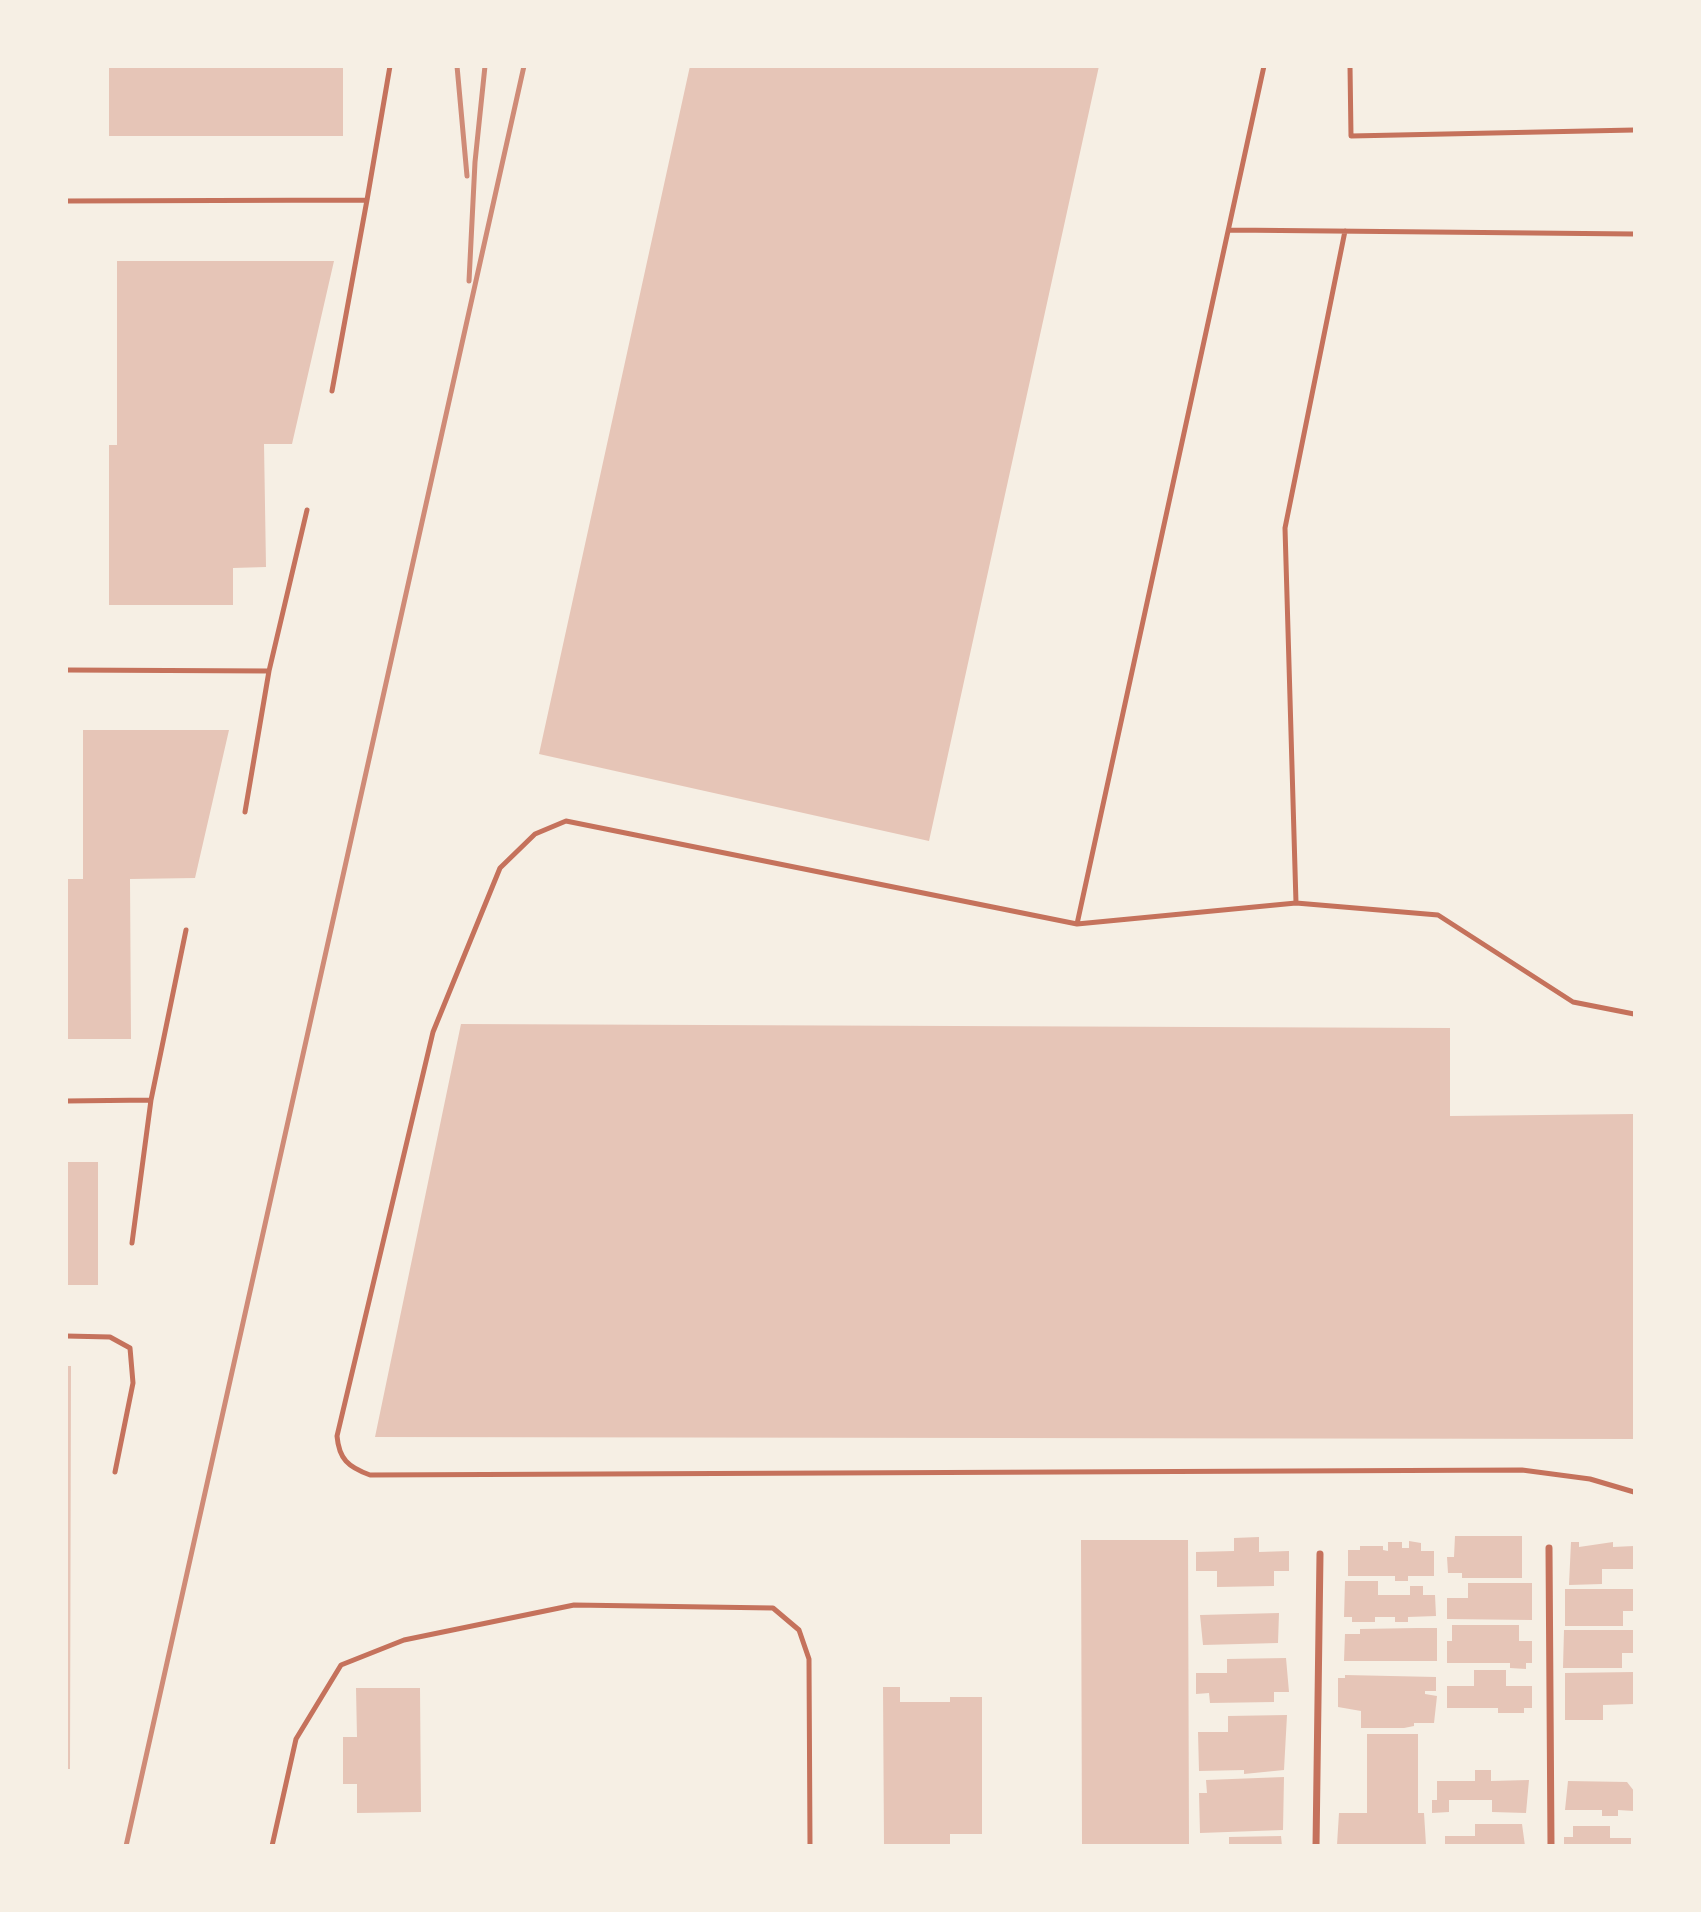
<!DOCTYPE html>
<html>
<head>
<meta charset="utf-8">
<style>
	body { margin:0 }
	#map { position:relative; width:1701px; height:1912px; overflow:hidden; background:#f6efe4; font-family:Cabin,sans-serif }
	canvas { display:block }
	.frame { position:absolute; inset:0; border:68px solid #f6efe4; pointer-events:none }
</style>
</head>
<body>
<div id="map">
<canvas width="1701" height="1912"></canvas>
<div class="frame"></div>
</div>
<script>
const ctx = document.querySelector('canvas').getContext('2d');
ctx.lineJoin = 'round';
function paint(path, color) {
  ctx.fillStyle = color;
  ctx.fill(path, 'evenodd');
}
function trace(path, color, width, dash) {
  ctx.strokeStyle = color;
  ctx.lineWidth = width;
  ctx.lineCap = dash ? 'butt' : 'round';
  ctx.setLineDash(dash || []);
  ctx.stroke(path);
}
paint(new Path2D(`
	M 109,66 L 343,66 L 343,136 L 109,136 Z
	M 690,66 L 1099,66 L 929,841 L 539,754 Z
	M 117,261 L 334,261 L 292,444 L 264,444 L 266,567 L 233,568 L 233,605 L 109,605 L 109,445 L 117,445 Z
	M 83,730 L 229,730 L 195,878 L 130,879 L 131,1039 L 66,1039 L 66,879 L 83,879 Z
	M 461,1024 L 1450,1028 L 1450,1116 L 1634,1114 L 1634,1439 L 375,1437 Z
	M 66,1162 L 98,1162 L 98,1285 L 66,1285 Z
	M 66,1366 L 71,1366 L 70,1769 L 66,1769 Z
	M 1455,1536 L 1522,1536 L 1522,1578 L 1462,1578 L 1462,1573 L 1448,1573 L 1447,1557 L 1454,1557 Z
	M 1259,1537 L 1259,1552 L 1289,1551 L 1289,1571 L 1274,1571 L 1274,1586 L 1217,1587 L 1217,1571 L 1196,1571 L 1196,1552 L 1234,1551 L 1234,1538 Z
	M 1081,1540 L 1188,1540 L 1189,1846 L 1082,1846 Z
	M 1409,1541 L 1421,1543 L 1421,1551 L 1434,1551 L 1434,1576 L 1408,1576 L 1408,1581 L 1395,1581 L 1395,1576 L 1348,1576 L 1348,1550 L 1360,1550 L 1360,1546 L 1383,1546 L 1383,1550 L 1388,1551 L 1388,1542 L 1402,1542 L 1402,1548 L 1409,1548 Z
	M 1571,1542 L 1579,1542 L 1579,1547 L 1613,1542 L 1613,1547 L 1634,1546 L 1634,1569 L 1602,1569 L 1602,1584 L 1569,1585 Z
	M 1345,1581 L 1378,1581 L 1378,1595 L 1410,1595 L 1410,1586 L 1423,1586 L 1423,1595 L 1435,1595 L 1436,1616 L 1408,1617 L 1408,1622 L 1395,1622 L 1395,1617 L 1375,1617 L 1375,1622 L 1352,1622 L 1352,1617 L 1344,1617 Z
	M 1468,1583 L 1532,1583 L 1532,1620 L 1447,1619 L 1447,1598 L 1468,1598 Z
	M 1565,1589 L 1634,1589 L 1634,1611 L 1623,1611 L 1623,1626 L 1565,1626 Z
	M 1279,1613 L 1278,1643 L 1203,1645 L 1200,1615 Z
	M 1452,1625 L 1519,1625 L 1519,1641 L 1532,1641 L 1532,1663 L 1526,1663 L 1526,1669 L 1510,1668 L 1510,1663 L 1447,1663 L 1447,1641 L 1452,1641 Z
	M 1417,1628 L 1437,1628 L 1437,1661 L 1344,1661 L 1345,1634 L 1360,1634 L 1360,1629 Z
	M 1564,1630 L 1634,1630 L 1634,1653 L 1622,1653 L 1622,1668 L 1563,1668 Z
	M 1286,1658 L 1289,1692 L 1274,1692 L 1274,1702 L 1210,1703 L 1209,1693 L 1196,1694 L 1196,1673 L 1227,1673 L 1227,1659 Z
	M 1474,1670 L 1506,1670 L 1506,1686 L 1532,1686 L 1532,1708 L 1524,1708 L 1524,1713 L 1498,1713 L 1498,1708 L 1447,1708 L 1447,1686 L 1474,1686 Z
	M 1634,1672 L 1634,1704 L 1603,1705 L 1603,1720 L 1565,1720 L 1565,1673 Z
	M 1345,1675 L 1436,1677 L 1436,1691 L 1425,1691 L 1425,1694 L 1437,1696 L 1434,1723 L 1414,1723 L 1414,1726 L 1404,1728 L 1361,1728 L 1361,1711 L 1338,1707 L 1338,1678 L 1345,1678 Z
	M 883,1687 L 900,1687 L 900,1702 L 950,1702 L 950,1697 L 982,1697 L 982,1834 L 950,1834 L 950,1846 L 884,1846 Z
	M 356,1688 L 420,1688 L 421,1812 L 357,1813 L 357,1784 L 343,1784 L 343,1737 L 357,1737 Z
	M 1287,1715 L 1284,1770 L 1244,1774 L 1244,1770 L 1199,1771 L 1198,1732 L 1228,1732 L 1228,1716 Z
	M 1367,1734 L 1418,1734 L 1418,1813 L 1424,1813 L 1426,1845 L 1337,1845 L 1339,1813 L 1367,1813 Z
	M 1475,1770 L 1491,1770 L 1491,1781 L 1529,1780 L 1526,1813 L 1492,1812 L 1492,1800 L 1449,1800 L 1449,1812 L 1432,1813 L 1432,1800 L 1437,1800 L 1437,1781 L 1475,1781 Z
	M 1284,1777 L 1283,1830 L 1200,1833 L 1199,1793 L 1207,1793 L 1206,1780 Z
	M 1568,1781 L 1627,1782 L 1634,1791 L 1634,1811 L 1618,1810 L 1618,1816 L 1602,1816 L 1602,1810 L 1565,1810 Z
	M 1475,1824 L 1522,1824 L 1525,1846 L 1445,1846 L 1445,1836 L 1475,1836 Z
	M 1573,1826 L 1610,1826 L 1610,1838 L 1631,1838 L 1631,1846 L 1564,1846 L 1564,1837 L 1573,1837 Z
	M 1281,1836 L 1282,1846 L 1229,1846 L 1229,1837 Z`), '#e6c5b7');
trace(new Path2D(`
	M 1350,66 L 1351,136 L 1634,130
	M 367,200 L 390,66
	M 66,201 L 367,200 L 332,391
	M 1230,230 L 1634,234
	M 66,670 L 269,671 L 307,510
	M 245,812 L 269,671
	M 1296,903 L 1285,528 L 1345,231
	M 1077,924 L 1264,66
	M 1634,1014 L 1573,1002 L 1438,915 L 1296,903 L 1077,924 L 566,821 L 535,834 L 500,868 L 433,1032 L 337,1436 C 339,1459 348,1467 370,1475 L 1522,1470 L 1590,1479 L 1634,1492
	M 151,1100 L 186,930
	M 66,1101 L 151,1100 L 132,1243
	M 66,1336 L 110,1337 L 130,1348 L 133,1383 L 115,1472
	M 272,1846 L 296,1739 L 341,1665 L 404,1640 L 574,1605 L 773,1608 L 799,1630 L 809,1659 L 810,1846`), '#c5725c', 5);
trace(new Path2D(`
	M 1549,1548 L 1551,1846
	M 1316,1846 L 1320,1554`), '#c5725c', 7);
trace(new Path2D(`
	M 457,66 L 467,176
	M 469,281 L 475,162 L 485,66
	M 126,1846 L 524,66`), '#cf8b77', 5);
</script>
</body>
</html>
